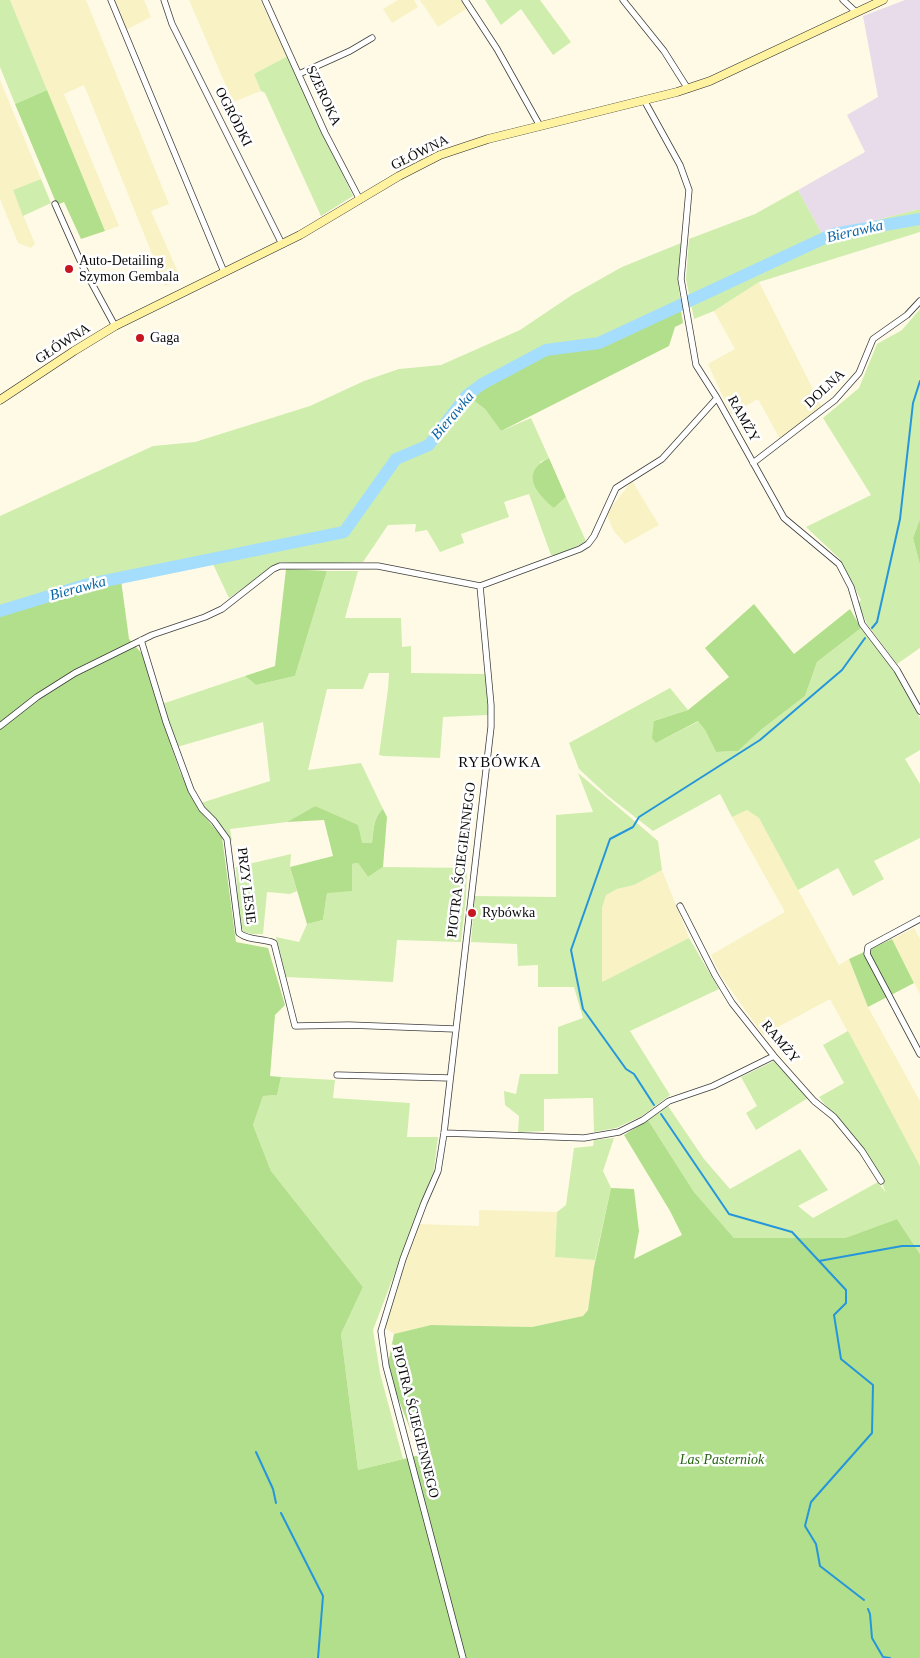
<!DOCTYPE html>
<html>
<head>
<meta charset="utf-8">
<style>
	body { margin:0 }
	canvas { display:block; background:#fffae6 }
</style>
</head>
<body>
<canvas width="920" height="1658"></canvas>
<script>
const ctx = document.querySelector('canvas').getContext('2d');
ctx.lineJoin = 'round';
function paint(path, color) {
  ctx.fillStyle = color;
  ctx.fill(path, 'evenodd');
}
function trace(path, color, width, dash) {
  ctx.strokeStyle = color;
  ctx.lineWidth = width;
  ctx.lineCap = dash ? 'butt' : 'round';
  ctx.setLineDash(dash || []);
  ctx.stroke(path);
}
function label(font, color, halo, rows, align = 'center') {
  ctx.font = font + ' "Times New Roman",serif';
  ctx.lineWidth = 5;
  ctx.setLineDash([]);
  ctx.textBaseline = 'middle';
  ctx.strokeStyle = halo;
  ctx.fillStyle = color;
  for (const [text, x, y, turn = 0] of rows) {
    ctx.save();
    ctx.translate(x, y);
    ctx.rotate((+turn || 0) * Math.PI / 180);
    ctx.textAlign = isNaN(turn) ? turn : align;
    if (halo) ctx.strokeText(text, 0, 0);
    ctx.fillText(text, 0, 0);
    ctx.restore();
  }
}
paint(new Path2D(`
	M 905,0 L 920,0 L 920,209 L 822,234 L 798,190 L 865,152 L 847,115 L 878,97 L 863,16 Z`), '#e9dcea');
paint(new Path2D(`
	M 10,0 L 86,0 L 169,204 L 151,211 L 181,279 L 165,286 L 84,85 L 64,94 L 119,226 L 105,231 Z
	M 114,0 L 144,0 L 151,17 L 126,30 Z
	M 189,0 L 260,0 L 288,56 L 254,74 L 261,91 L 233,102 Z
	M 398,0 L 414,0 L 418,7 L 392,23 L 383,9 Z
	M 420,0 L 461,0 L 466,9 L 438,27 Z
	M 0,80 L 41,179 L 13,190 L 35,244 L 31,248 L 18,243 L 0,199 Z
	M 759,282 L 822,407 L 780,439 L 758,399 L 731,414 L 708,364 L 735,349 L 714,311 Z
	M 632,481 L 659,525 L 625,544 L 613,530 L 607,515 L 609,510 Z
	M 747,810 L 759,818 L 839,965 L 849,959 L 868,1007 L 920,1101 L 920,1166 L 830,999 L 763,1035 L 721,976 L 711,955 L 785,912 L 732,817 Z
	M 662,870 L 689,938 L 602,982 L 602,908 L 606,895 L 617,889 L 634,885 Z
	M 914,928 L 920,939 L 920,994 L 892,939 Z
	M 479,1210 L 557,1212 L 555,1257 L 595,1260 L 588,1310 L 583,1316 L 532,1327 L 431,1325 L 394,1334 L 385,1328 L 418,1224 L 479,1226 Z`), '#f8f2c4');
paint(new Path2D(`
	M 0,0 L 10,0 L 47,90 L 15,104 L 0,67 Z
	M 485,0 L 540,0 L 571,42 L 553,55 L 521,9 L 501,25 Z
	M 288,56 L 353,196 L 321,216 L 265,93 L 261,91 L 254,74 Z
	M 41,179 L 51,203 L 23,216 L 13,190 Z
	M 798,190 L 822,234 L 920,209 L 920,232 L 759,282 L 714,311 L 694,319 L 686,279 L 689,239 L 755,214 Z
	M 681,243 L 678,282 L 681,304 L 599,341 L 543,350 L 481,382 L 467,394 L 459,404 L 469,397 L 485,409 L 501,431 L 531,418 L 549,458 L 540,462 L 554,508 L 566,497 L 586,541 C 576,546 562,557 551,555 L 529,494 L 504,502 L 509,517 L 461,534 L 464,543 L 440,552 L 427,530 L 415,532 L 416,524 L 388,525 L 363,562 L 307,564 L 280,562 L 229,598 L 212,562 L 346,534 L 373,499 L 359,503 L 342,528 L 56,592 L 3,606 L 21,607 L 0,616 L 0,516 L 153,446 L 195,442 L 310,406 L 364,381 L 399,369 L 441,365 L 520,330 L 572,295 L 622,267 Z
	M 920,309 L 920,519 L 913,538 L 920,565 L 920,648 L 897,664 L 867,624 L 858,603 L 861,600 L 840,559 L 806,527 L 871,495 L 823,418 L 859,388 L 877,344 L 902,330 Z
	M 327,571 L 358,571 L 345,618 L 401,618 L 402,647 L 411,646 L 411,673 L 486,674 L 488,715 L 443,717 L 440,758 L 384,756 L 379,755 L 388,689 L 389,673 L 369,673 L 363,689 L 327,689 L 308,770 L 361,763 L 383,809 C 373,816 374,831 372,843 L 362,843 L 315,806 L 287,822 L 230,829 L 232,841 L 201,803 L 270,781 L 263,722 L 177,747 L 162,704 L 245,676 L 256,685 L 295,676 Z
	M 861,628 L 896,673 L 920,718 L 920,750 L 905,759 L 920,784 L 920,838 L 874,861 L 884,879 L 853,896 L 838,868 L 798,890 L 759,818 L 747,810 L 732,817 L 720,794 L 653,831 L 608,796 L 579,769 L 569,743 L 670,688 L 688,710 L 654,721 L 656,743 L 699,721 L 705,730 L 716,752 L 738,751 L 762,729 L 805,696 L 817,662 Z
	M 578,773 L 658,841 L 662,870 L 634,885 L 617,889 L 606,895 L 602,908 L 602,982 L 689,938 L 719,989 L 630,1031 L 670,1095 L 642,1116 L 616,1128 L 594,1132 L 593,1098 L 544,1099 L 544,1131 L 518,1132 L 519,1116 L 505,1105 L 504,1091 L 516,1094 L 520,1074 L 558,1074 L 558,1027 L 583,1018 L 574,987 L 538,987 L 538,965 L 518,966 L 517,944 L 471,942 L 475,896 L 556,897 L 556,815 L 593,812 Z
	M 291,854 L 290,867 L 297,891 L 290,894 L 267,892 L 263,934 L 252,934 L 244,932 L 239,922 L 236,867 Z
	M 358,863 L 368,877 L 383,867 L 467,868 L 466,897 L 461,942 L 397,940 L 393,982 L 286,977 L 276,937 L 299,942 L 307,924 L 323,920 L 327,893 L 352,864 Z
	M 848,1031 L 920,1166 L 920,1254 L 897,1219 L 845,1238 L 734,1238 L 694,1192 L 648,1120 L 668,1106 L 704,1159 L 730,1189 L 800,1149 L 828,1190 L 798,1206 L 813,1218 L 878,1182 L 886,1193 L 876,1168 L 819,1097 L 844,1083 L 823,1045 Z
	M 774,1061 L 808,1098 L 756,1130 L 746,1113 L 757,1106 L 741,1077 Z
	M 281,1077 L 335,1080 L 333,1098 L 410,1103 L 407,1137 L 438,1137 L 434,1170 L 373,1330 L 380,1373 L 403,1459 L 358,1470 L 341,1334 L 363,1287 L 271,1171 L 253,1125 L 263,1096 L 277,1095 Z
	M 614,1138 L 603,1171 L 611,1188 L 595,1260 L 555,1257 L 557,1212 L 566,1205 L 574,1148 L 593,1146 L 594,1140 Z`), '#cfedad');
paint(new Path2D(`
	M 47,90 L 105,231 L 81,239 L 64,202 L 57,205 L 15,104 Z
	M 680,305 L 683,323 L 675,327 L 669,346 L 501,431 L 485,409 L 469,397 L 481,388 L 546,354 L 598,346 Z
	M 549,458 L 566,497 L 554,508 C 536,493 519,473 549,458 Z
	M 920,519 L 920,565 L 913,538 Z
	M 286,569 L 327,571 L 295,676 L 256,685 L 245,676 L 275,666 Z
	M 121,580 L 129,639 L 144,656 L 159,710 L 180,772 L 198,809 L 222,837 L 236,942 L 268,948 L 285,1005 L 275,1015 L 270,1076 L 281,1077 L 277,1095 L 263,1096 L 253,1125 L 271,1171 L 363,1287 L 341,1334 L 358,1470 L 420,1455 L 387,1369 L 394,1334 L 431,1325 L 532,1327 L 583,1316 L 588,1310 L 594,1267 L 611,1188 L 634,1189 L 639,1231 L 634,1259 L 682,1235 L 670,1211 L 624,1135 L 648,1120 L 694,1192 L 734,1238 L 845,1238 L 897,1219 L 920,1254 L 920,1658 L 0,1658 L 0,616 L 21,607 Z
	M 754,604 L 794,654 L 850,609 L 861,628 L 817,662 L 805,696 L 762,729 L 738,751 L 716,752 L 705,730 L 698,721 L 656,743 L 652,738 L 654,721 L 688,710 L 729,677 L 705,648 Z
	M 315,806 L 358,825 L 362,843 L 372,843 C 374,831 373,817 383,809 L 387,817 L 383,867 L 368,877 L 358,863 L 352,864 L 352,891 L 327,893 L 323,920 L 307,924 L 290,867 L 333,856 L 324,820 L 287,822 Z
	M 892,939 L 914,983 L 868,1007 L 849,959 Z`), '#b2df8b');
trace(new Path2D(`
	M 872,628 L 877,622 L 900,519 L 913,403 L 920,381
	M 654,1105 L 634,1074 L 626,1069 L 583,1009 L 571,950 L 610,839 L 633,827 L 639,817 L 760,740 L 842,670 L 865,638
	M 661,1114 L 729,1214 L 792,1232 L 846,1290 L 846,1303 L 834,1315 L 841,1359 L 873,1385 L 872,1433 L 811,1502 L 805,1526 L 816,1544 L 820,1566 L 864,1600
	M 819,1261 L 902,1246 L 920,1246
	M 256,1452 L 273,1489 L 276,1503
	M 281,1513 L 323,1596 L 318,1658
	M 868,1609 L 870,1614 L 872,1638 L 883,1657 L 890,1658`), '#2596db', 2);
trace(new Path2D(`
	M 0,611 L 85,585 L 344,532 L 396,459 L 429,445 L 466,396 L 482,384 L 546,350 L 599,343 L 833,234 L 920,219`), '#a5defc', 12);
const street = new Path2D(`
	M 111,0 L 224,272
	M 164,0 L 172,24 L 282,244
	M 265,0 L 325,133 L 360,200
	M 465,0 L 497,49 L 540,126
	M 623,0 L 664,51 L 688,89
	M 843,0 L 856,12
	M 299,74 L 350,51 L 372,38
	M 644,100 L 680,165 L 689,190 L 681,279 L 696,365 L 717,398 L 784,518 L 839,564 L 851,587 L 862,624 L 897,670 L 920,711
	M 55,204 L 83,267 L 115,326
	M 753,463 L 835,400 L 859,373 L 873,339 L 907,315 L 920,301
	M 141,640 L 166,722 L 191,790 L 202,809 L 214,821 L 227,839 L 239,933 C 249,941 262,938 274,943 L 295,1026 L 349,1025 L 455,1029
	M 0,726 L 37,697 L 75,673 L 152,635 L 205,617 L 222,609 L 273,569 L 280,566 L 378,566 L 480,586 L 580,549 L 588,544 L 594,536 L 616,488 L 662,459 L 717,398
	M 680,906 L 715,975 L 732,1003 L 774,1056 L 814,1101 L 834,1117 L 862,1151 L 881,1181
	M 920,919 L 868,947 L 867,954 L 920,1054
	M 337,1075 L 450,1078
	M 444,1133 L 584,1138 L 619,1132 L 643,1120 L 669,1101 L 713,1086 L 774,1056
	M 463,1658 L 386,1366 L 381,1331 L 403,1259 L 424,1203 L 438,1171 L 444,1133 L 491,727 L 491,705 L 480,586`);
const secondary = new Path2D(`
	M 0,400 L 74,351 L 115,326 L 300,235 L 399,176 L 440,155 L 488,139 L 677,92 L 710,81 L 883,0`);
trace(street, '#3d3d3d', 7);
trace(secondary, '#2c2c2c', 9);
trace(street, '#fff', 5.5);
trace(secondary, '#fff3a1', 8);
for (const [x, y, r, color] of [
	[69,269,5,"#c61622"],
	[140,338,5,"#c61622"],
	[472,913,5,"#c61622"]
]) {
  const dot = new Path2D();
  dot.arc(x, y, r, 0, 2 * Math.PI);
  ctx.fillStyle = color;
  ctx.fill(dot);
  trace(dot, '#fff', 2);
}
label('14px', '#0a0a0a', '#fff', [
	["SZEROKA",323,96,65],
	["OGRÓDKI",233,117,63],
	["GŁÓWNA",420,153,-26],
	["GŁÓWNA",63,344,-33],
	["DOLNA",825,389,-43],
	["RAMŻY",743,419,61],
	["PIOTRA ŚCIEGIENNEGO",462,860,-83],
	["PRZY LESIE",246,886,83],
	["RAMŻY",780,1042,50],
	["PIOTRA ŚCIEGIENNEGO",415,1422,76]
]);
label('14px', '#0a0a0a', '#fff', [
	["Auto-Detailing",79,261],
	["Szymon Gembala",79,277],
	["Gaga",150,338],
	["Rybówka",482,913]
], 'left');
label('italic 14px', '#286615', '#fff', [
	["Las Pasterniok",722,1460]
]);
label('italic 15px', '#0965a6', '#fff', [
	["Bierawka",855,232,-13],
	["Bierawka",453,416,-50],
	["Bierawka",78,589,-15]
]);
ctx.letterSpacing = '1px';
label('15px', '#0a0a0a', '#fff', [
	["RYBÓWKA",500,763]
]);
ctx.letterSpacing = '0px';
</script>
</body>
</html>
